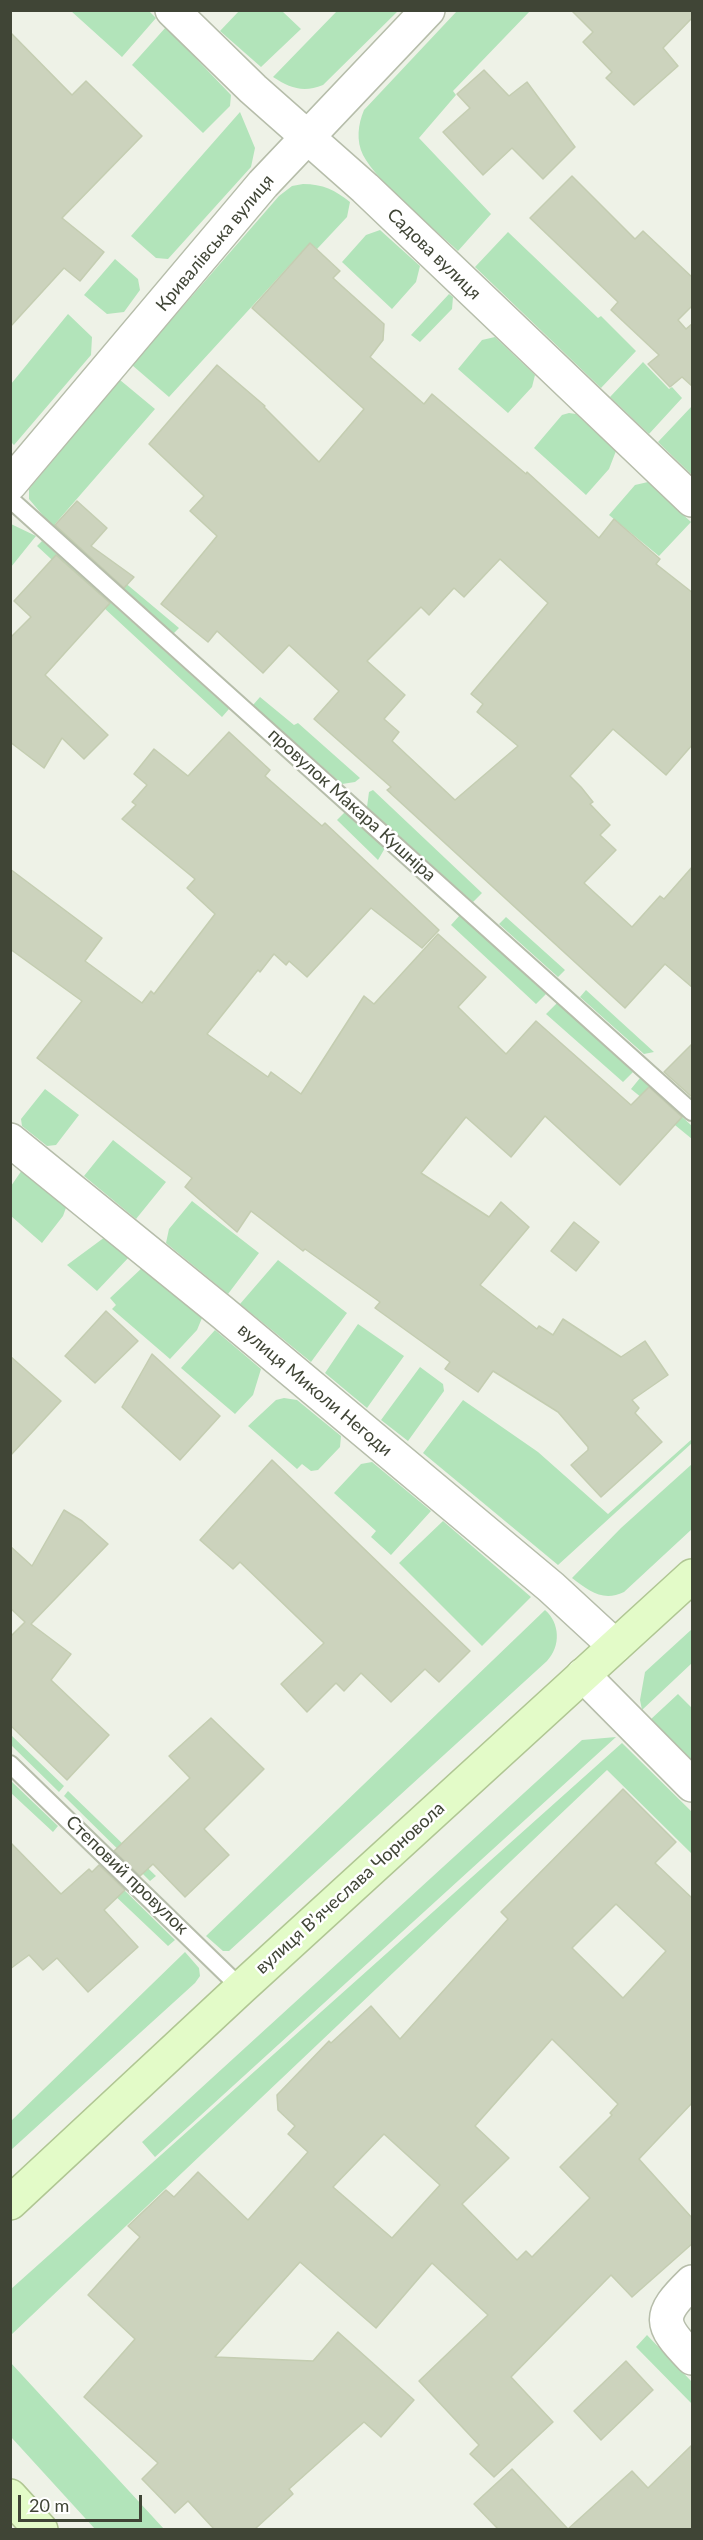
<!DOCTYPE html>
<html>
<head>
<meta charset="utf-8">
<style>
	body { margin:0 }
	#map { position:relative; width:703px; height:2540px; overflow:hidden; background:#eef2e7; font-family:Lato,sans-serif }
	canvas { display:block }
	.frame { position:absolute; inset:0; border:12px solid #404536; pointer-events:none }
	.scale { position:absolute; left:18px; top:2495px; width:124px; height:27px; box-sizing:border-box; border:3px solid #404536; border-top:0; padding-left:8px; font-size:18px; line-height:21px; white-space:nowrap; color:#404536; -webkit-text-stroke:4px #fff; paint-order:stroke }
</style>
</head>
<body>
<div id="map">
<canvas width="703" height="2540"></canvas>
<div class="frame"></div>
<div class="scale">20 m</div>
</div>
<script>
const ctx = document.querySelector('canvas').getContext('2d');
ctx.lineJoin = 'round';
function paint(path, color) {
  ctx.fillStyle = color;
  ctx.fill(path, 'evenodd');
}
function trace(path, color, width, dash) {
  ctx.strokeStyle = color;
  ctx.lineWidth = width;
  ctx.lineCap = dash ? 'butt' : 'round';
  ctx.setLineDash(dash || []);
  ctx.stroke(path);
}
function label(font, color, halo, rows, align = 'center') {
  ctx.font = font + ' Lato,sans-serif';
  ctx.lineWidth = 5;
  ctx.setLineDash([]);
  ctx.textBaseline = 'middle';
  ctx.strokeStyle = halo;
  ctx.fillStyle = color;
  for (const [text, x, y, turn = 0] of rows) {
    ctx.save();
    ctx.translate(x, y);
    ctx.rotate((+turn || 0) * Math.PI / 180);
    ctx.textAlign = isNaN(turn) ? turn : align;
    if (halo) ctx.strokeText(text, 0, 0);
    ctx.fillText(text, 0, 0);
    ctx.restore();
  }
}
paint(new Path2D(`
	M 71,11 L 149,11 L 156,18 L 122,57 Z
	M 239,11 L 282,11 L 301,29 L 261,67 L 220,31 Z
	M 337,11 L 398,11 L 323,85 C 303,93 290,88 273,77 Z
	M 457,11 L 530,11 L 453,91 L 456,95 L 419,138 L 491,214 L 458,251 C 435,229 376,181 363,155 C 356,141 358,124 364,110 Z
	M 166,27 L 231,95 L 230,106 L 203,133 L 132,65 Z
	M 240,112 L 255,148 L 251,167 L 168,259 L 156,258 L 131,236 Z
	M 303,184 C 323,184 335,190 350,202 L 347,217 L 317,249 L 310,243 L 169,397 L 132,365 L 279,196 L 292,186 Z
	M 380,230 L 420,266 L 416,282 L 392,309 L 342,262 L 366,235 Z
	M 508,232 L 598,318 L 601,316 L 636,351 L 601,388 L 475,267 Z
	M 115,259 L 138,279 L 140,290 L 124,312 L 107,314 L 84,295 Z
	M 449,294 L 453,297 L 452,309 L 420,342 L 411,335 Z
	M 68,314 L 92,337 L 91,355 L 14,445 L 11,442 L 11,384 Z
	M 495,337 L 535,375 L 532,387 L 508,413 L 458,369 L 482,340 Z
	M 643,362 L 669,389 L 672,387 L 682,398 L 649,434 L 610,397 Z
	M 120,380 L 155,409 L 55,524 L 179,628 L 173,634 L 50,524 L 29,499 L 29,489 Z
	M 692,406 L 692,475 L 658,442 Z
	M 569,413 L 576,414 L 616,451 L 609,469 L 586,495 L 534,448 L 562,415 Z
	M 648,482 L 691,522 L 659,556 L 609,515 L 635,485 Z
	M 11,524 L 36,536 L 11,567 Z
	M 42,541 L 229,709 L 222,717 L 37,546 Z
	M 260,697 L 294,725 L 298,723 L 360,778 L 355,782 L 342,784 L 253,705 Z
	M 373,790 L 482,893 L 473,902 L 367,807 L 369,792 Z
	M 345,812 L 385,848 L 378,860 L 337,820 Z
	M 460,915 L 546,994 L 536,1004 L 451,925 Z
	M 506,917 L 565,970 L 558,977 L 499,924 Z
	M 586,990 L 654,1052 L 644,1054 L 580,997 Z
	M 557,1003 L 633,1072 L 623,1082 L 546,1014 Z
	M 640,1078 L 692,1126 L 692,1139 L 631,1089 Z
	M 45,1089 L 79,1115 L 56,1145 L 47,1146 L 22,1126 L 21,1119 Z
	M 113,1140 L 166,1182 L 136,1219 L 84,1176 Z
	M 22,1170 L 67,1205 L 63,1216 L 42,1243 L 11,1216 L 11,1186 Z
	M 192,1201 L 259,1253 L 228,1294 L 166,1243 L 169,1229 Z
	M 105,1237 L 130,1256 L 97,1291 L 67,1265 Z
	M 278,1260 L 347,1313 L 311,1362 L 240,1304 Z
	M 143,1267 L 202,1318 L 197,1330 L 170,1359 L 112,1309 L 116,1305 L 110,1298 Z
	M 358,1324 L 404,1356 L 367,1408 L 325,1373 Z
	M 215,1330 L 261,1369 L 253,1395 L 235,1414 L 181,1368 Z
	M 420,1367 L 443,1384 L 444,1391 L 408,1441 L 381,1420 Z
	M 284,1398 L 297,1400 L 341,1436 L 340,1447 L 318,1470 L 311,1471 L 302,1464 L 297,1469 L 248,1426 L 276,1400 Z
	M 463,1400 L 538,1452 L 608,1514 L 692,1439 L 692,1443 L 558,1565 L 423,1453 Z
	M 372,1462 L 431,1511 L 391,1555 L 371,1537 L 376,1531 L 334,1493 L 361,1464 Z
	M 692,1464 L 692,1529 L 624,1592 C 603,1602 589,1591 572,1578 L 621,1528 Z
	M 443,1521 L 531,1597 L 482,1646 L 399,1563 Z
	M 545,1610 C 560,1623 561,1646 547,1661 L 229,1951 L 223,1951 L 206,1936 Z
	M 692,1629 L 692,1663 L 642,1710 L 640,1700 L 645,1672 Z
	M 678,1694 L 692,1708 L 692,1761 L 650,1720 Z
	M 11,1735 L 64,1786 L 59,1792 L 11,1745 Z
	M 616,1737 L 155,2157 L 142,2142 L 582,1740 Z
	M 622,1743 L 692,1812 L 692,1854 L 607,1770 L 11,2335 L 11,2289 Z
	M 10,1780 L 58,1826 L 53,1832 L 11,1793 Z
	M 68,1791 L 156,1876 L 150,1881 L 64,1796 Z
	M 118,1884 L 175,1940 L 168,1946 L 111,1892 Z
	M 185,1952 L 199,1968 L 200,1976 L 195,1983 L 11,2150 L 11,2121 Z
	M 647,2335 L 692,2382 L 692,2404 L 636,2347 Z
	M 10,2363 L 11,2363 L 164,2529 L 95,2529 L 11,2437 Z`), '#b2e4ba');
const building = new Path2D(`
	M 571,10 L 693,10 L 693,17 L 663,48 L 678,66 L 634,105 L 606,78 L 612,72 L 583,42 L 593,32 Z
	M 10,32 L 72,95 L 86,81 L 142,136 L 62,218 L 104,252 L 80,281 L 64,268 L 10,327 Z
	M 484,70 L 509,96 L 527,82 L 575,147 L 543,179 L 512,148 L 483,175 L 443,132 L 470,108 L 457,94 Z
	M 572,176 L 635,239 L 643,231 L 693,278 L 693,305 L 678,320 L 686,329 L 693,323 L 693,387 L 682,377 L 670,387 L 648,364 L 659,355 L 611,310 L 618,302 L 530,218 Z
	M 310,243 L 340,271 L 333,278 L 384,324 L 383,340 L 370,357 L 424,404 L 432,394 L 526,474 L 527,472 L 599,538 L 614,519 L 660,559 L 656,564 L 693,593 L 693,744 L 666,775 L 613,729 L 570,776 L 581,787 L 593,802 L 590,804 L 610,825 L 600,835 L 616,850 L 584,883 L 632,927 L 660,896 L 664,899 L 693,866 L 693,988 L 665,964 L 625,1008 L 387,790 L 391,787 L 314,719 L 339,691 L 289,645 L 263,673 L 217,631 L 208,642 L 161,604 L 217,536 L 190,511 L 204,496 L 149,444 L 217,365 L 265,406 L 264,407 L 319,462 L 364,409 L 252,308 ZM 500,559 L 548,603 L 471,694 L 483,704 L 477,712 L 518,746 L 455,800 L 392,741 L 399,732 L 384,719 L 405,695 L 367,661 L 421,607 L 429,615 L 454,588 L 464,597 Z
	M 77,501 L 107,528 L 91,546 L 134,577 L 124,588 L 55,525 Z
	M 56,555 L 110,603 L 45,675 L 108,735 L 84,759 L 62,738 L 44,768 L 10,742 L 10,638 L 31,617 L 14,601 Z
	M 229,732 L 270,770 L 265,776 L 322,826 L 325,823 L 439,930 L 422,948 L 371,908 L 307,977 L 289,961 L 286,965 L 274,954 L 260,972 L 258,970 L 207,1034 L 268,1077 L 271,1072 L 301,1094 L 364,996 L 374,1004 L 438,934 L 486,977 L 458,1007 L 506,1054 L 536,1021 L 631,1105 L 649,1087 L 682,1117 L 620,1185 L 545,1116 L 511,1157 L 466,1117 L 421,1173 L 489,1217 L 501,1202 L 529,1227 L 480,1285 L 537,1329 L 539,1326 L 553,1335 L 563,1319 L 621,1357 L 645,1341 L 668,1375 L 632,1400 L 639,1408 L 635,1413 L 662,1442 L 601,1497 L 571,1465 L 588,1450 L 588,1447 L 558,1412 L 493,1371 L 478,1392 L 445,1369 L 450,1362 L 375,1308 L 380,1302 L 305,1249 L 303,1251 L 251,1211 L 237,1232 L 185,1187 L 192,1178 L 37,1058 L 82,1001 L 10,949 L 10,869 L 102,938 L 85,961 L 142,1003 L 151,991 L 154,994 L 215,914 L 187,888 L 195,879 L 122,819 L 136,805 L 132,802 L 147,785 L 134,774 L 154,749 L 188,776 Z
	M 693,1043 L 693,1098 L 664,1072 Z
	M 574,1222 L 599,1242 L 576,1271 L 551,1251 Z
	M 106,1311 L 138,1341 L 95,1383 L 65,1356 Z
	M 152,1354 L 220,1416 L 180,1460 L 122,1407 Z
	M 10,1356 L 61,1401 L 10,1456 Z
	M 272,1460 L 470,1651 L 439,1682 L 425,1669 L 391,1702 L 361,1673 L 344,1691 L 336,1683 L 307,1712 L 281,1684 L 324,1643 L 240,1562 L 233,1569 L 200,1540 Z
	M 64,1510 L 82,1521 L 108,1544 L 31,1624 L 71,1654 L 51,1680 L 109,1735 L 67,1780 L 10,1725 L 10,1637 L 25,1622 L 10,1608 L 10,1546 L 32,1566 Z
	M 211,1718 L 264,1769 L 204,1829 L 229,1855 L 185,1897 L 153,1864 L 140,1876 L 114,1851 L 190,1778 L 169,1756 Z
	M 623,1789 L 676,1842 L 655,1863 L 693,1899 L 693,2102 L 639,2159 L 693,2219 L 693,2243 L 632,2297 L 611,2275 L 511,2377 L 553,2422 L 494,2477 L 470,2454 L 479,2445 L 419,2381 L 488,2315 L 432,2263 L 376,2328 L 300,2262 L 215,2357 L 313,2361 L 338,2332 L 414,2400 L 381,2437 L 364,2422 L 289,2489 L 293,2494 L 255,2529 L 214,2529 L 188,2501 L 175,2513 L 142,2479 L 158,2463 L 84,2397 L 135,2339 L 88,2295 L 140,2237 L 128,2226 L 166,2190 L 174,2197 L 198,2172 L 248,2220 L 308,2152 L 288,2134 L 295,2126 L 278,2110 L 277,2095 L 329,2041 L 331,2043 L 371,2006 L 400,2039 L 508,1919 L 501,1912 ZM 616,1904 L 666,1951 L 623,1998 L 572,1948 ZM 552,2039 L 618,2104 L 610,2113 L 612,2115 L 560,2167 L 590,2198 L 532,2257 L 526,2251 L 517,2260 L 462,2204 L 509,2158 L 475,2126 ZM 384,2134 L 440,2185 L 392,2238 L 333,2187 Z
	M 10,1842 L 61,1894 L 89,1869 L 92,1872 L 99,1865 L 125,1890 L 104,1910 L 138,1947 L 88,1992 L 57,1958 L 43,1970 L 29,1955 L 10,1969 Z
	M 626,2361 L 653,2390 L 601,2440 L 574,2411 Z
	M 693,2444 L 693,2529 L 498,2529 L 474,2504 L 512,2469 L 568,2529 L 632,2471 L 648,2488 Z`);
paint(building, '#ccd3bd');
trace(building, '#c4cdb1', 1.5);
const lane = new Path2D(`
	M 10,499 L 692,1112
	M 10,1764 L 241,1988`);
const street = new Path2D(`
	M 172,10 L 253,89 L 365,188 L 692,500
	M 10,484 L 263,184 L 428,10
	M 10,1140 L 222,1312 L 551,1587 L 615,1646
	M 583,1675 L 692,1785
	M 692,2282 C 657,2316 659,2324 692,2358`);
const secondary = new Path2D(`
	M 10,2203 L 241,1988 L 692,1576
	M 10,2496 L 41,2530`);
trace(lane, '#b6bdaa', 20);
trace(street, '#b6bdaa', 36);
trace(secondary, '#b0c693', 36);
trace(lane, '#fff', 16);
trace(street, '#fff', 33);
trace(secondary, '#e3fbc8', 33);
label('18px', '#404536', '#fff', [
	["Кривалівська вулиця",215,243,-50],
	["Садова вулиця",434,254,44],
	["провулок Макара Кушніра",352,805,42],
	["вулиця Миколи Негоди",315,1390,40],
	["Степовий провулок",127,1875,44],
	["вулиця Вʼячеслава Чорновола",350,1888,-42]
]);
</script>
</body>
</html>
